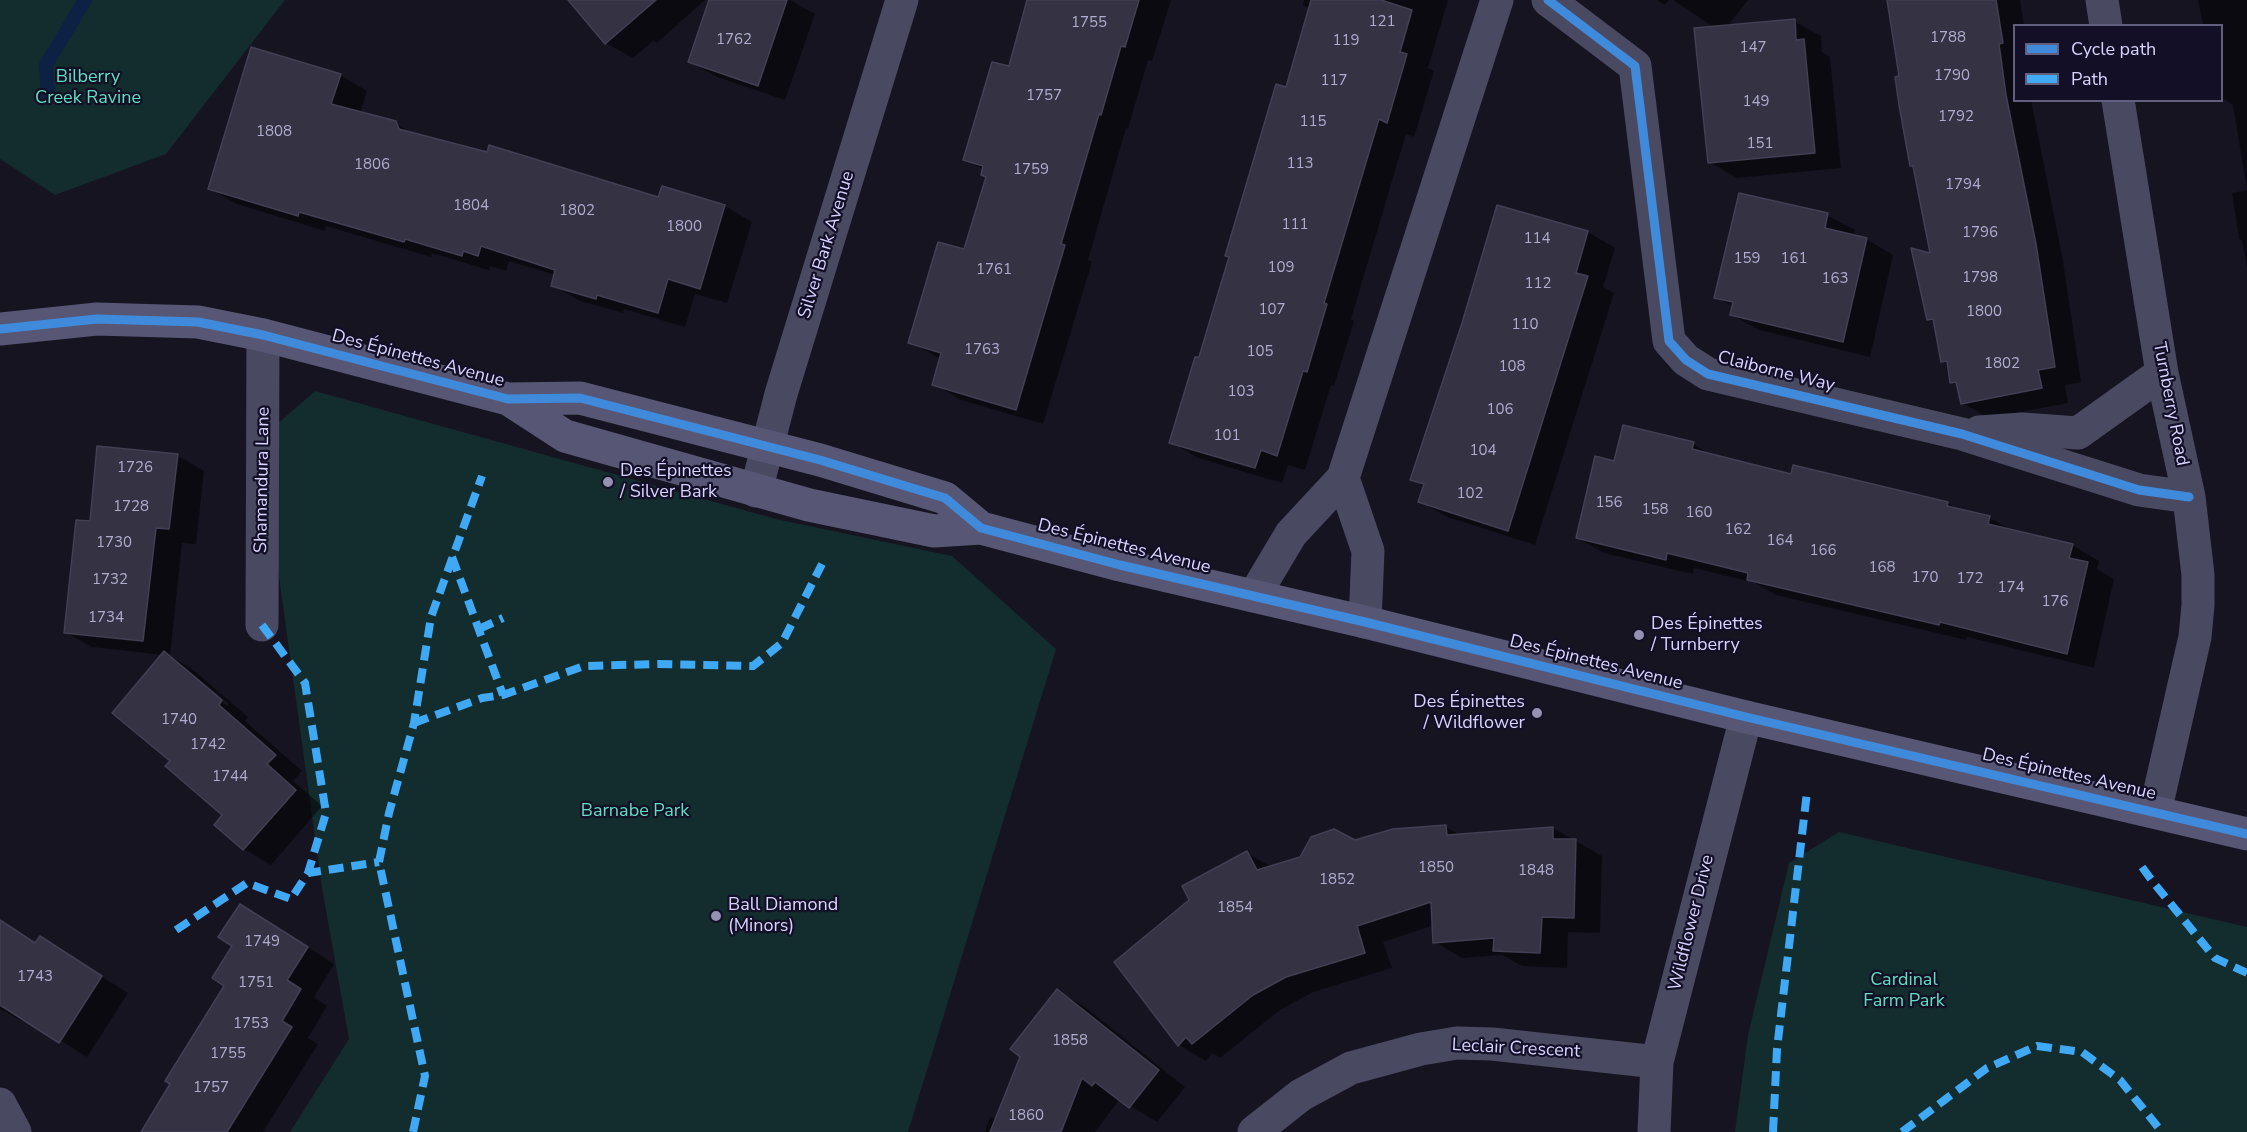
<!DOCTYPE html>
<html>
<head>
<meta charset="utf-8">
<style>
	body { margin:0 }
	#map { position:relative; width:2247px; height:1132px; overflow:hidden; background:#161421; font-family:"Nunito Sans",sans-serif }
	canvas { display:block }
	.legend { position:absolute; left:2013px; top:24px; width:210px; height:78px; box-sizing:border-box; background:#130f26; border:2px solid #625e7d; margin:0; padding:8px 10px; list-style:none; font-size:18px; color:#d9d4ff }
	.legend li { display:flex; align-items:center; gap:12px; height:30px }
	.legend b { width:30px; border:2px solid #625e7d }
</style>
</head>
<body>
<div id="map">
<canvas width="2247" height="1132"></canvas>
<ul class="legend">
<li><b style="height:8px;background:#408adc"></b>Cycle path</li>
<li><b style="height:8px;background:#3fa9f5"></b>Path</li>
</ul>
</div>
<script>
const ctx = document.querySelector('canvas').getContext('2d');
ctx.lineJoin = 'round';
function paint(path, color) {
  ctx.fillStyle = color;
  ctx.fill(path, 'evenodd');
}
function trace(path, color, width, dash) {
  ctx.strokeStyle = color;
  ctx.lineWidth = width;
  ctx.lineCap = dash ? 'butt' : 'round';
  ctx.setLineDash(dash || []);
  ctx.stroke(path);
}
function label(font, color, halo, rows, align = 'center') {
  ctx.font = font + ' "Nunito Sans",sans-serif';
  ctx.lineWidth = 4.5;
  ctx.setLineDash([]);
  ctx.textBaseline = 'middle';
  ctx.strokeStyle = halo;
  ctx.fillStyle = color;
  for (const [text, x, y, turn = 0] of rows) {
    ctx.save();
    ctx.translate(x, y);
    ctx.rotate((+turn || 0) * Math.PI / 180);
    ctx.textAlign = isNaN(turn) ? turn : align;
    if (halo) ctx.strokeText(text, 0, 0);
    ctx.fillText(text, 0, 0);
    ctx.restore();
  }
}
paint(new Path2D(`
	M 0,0 L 285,0 L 166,154 L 55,195 L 0,159 Z
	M 315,391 L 776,519 L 952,556 L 1056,649 L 908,1132 L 290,1132 L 349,1039 L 322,888 L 260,439 Z
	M 1839,832 L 2247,927 L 2247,1132 L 1735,1132 L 1748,1035 L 1789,863 Z`), '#132c2d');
paint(new Path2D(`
	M 579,0 L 705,0 L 657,43 L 653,41 L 633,58 L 606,43 Z
	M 711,0 L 790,0 L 815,14 L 785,100 L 717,77 L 690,62 Z
	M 1029,0 L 1171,0 L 1152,61 L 1148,60 L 1128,129 L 1126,128 L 1088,260 L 1092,262 L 1043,424 L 961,400 L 934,384 L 941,359 L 910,342 L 965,251 L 987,178 L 984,170 L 965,159 L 1010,68 Z
	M 1304,0 L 1448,0 L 1428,68 L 1434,71 L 1414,137 L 1406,134 L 1351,319 L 1354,321 L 1334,386 L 1331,385 L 1305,470 L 1288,465 L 1282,483 L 1198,458 L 1171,442 L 1200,359 L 1287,89 L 1310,9 L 1303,5 Z
	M 1657,0 L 1669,0 L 1665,5 Z
	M 1673,0 L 1748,0 L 1727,27 L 1794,21 L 1821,36 L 1822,52 L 1830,57 L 1841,168 L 1737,178 L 1710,162 L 1715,28 Z
	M 1888,0 L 2020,0 L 2024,26 L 2014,26 L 2014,100 L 2031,100 L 2063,261 L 2081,382 L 2065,385 L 2068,403 L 1989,418 L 1962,403 L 1959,386 L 1952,382 L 1949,365 L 1942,361 L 1935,323 L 1928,319 L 1932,255 Z
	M 2198,0 L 2247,0 L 2247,267 L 2242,240 L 2239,239 L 2232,193 L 2247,190 L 2233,105 L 2222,98 L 2222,26 L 2203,26 Z
	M 340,75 L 367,91 L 360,113 L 395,123 L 416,135 L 659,198 L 663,188 L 725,206 L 752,222 L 727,303 L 695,294 L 685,327 L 624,309 L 623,313 L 580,301 L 553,285 L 555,275 L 509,261 L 506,271 L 490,266 L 489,270 L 432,253 L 431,257 L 326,226 L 325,231 L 237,204 L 210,189 Z
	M 1498,207 L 1588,232 L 1615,248 L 1603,287 L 1614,293 L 1535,545 L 1447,517 L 1420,501 L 1424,487 L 1412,479 L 1464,324 Z
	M 1827,215 L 1855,230 L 1853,236 L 1866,239 L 1893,255 L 1870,357 L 1759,330 L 1732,315 L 1734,307 L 1716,297 Z
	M 1693,444 L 1716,457 L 1792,476 L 1948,503 L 1961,511 L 1990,518 L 2015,532 L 2072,545 L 2099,561 L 2097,569 L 2114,579 L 2094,668 L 1967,637 L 1966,640 L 1776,595 L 1755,583 L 1694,568 L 1693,574 L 1604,553 L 1577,538 L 1615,463 Z
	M 177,455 L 204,471 L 196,544 L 182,543 L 170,656 L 192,669 L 248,717 L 245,721 L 302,771 L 293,781 L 322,806 L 271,865 L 244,849 L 224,815 L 172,761 L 163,655 L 92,647 L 65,632 L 91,522 ZM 187,669 L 229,704 L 227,706 L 187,673 Z
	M 1446,827 L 1462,836 L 1553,828 L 1602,856 L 1600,933 L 1568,932 L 1567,968 L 1522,966 L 1502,955 L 1462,958 L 1435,942 L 1434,925 L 1383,942 L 1392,968 L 1313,992 L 1280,1010 L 1220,1058 L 1212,1053 L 1206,1061 L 1179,1045 L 1116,962 L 1247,853 L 1272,867 L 1355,842 Z
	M 0,919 L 36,944 L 40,938 L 128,993 L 87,1057 L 24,1018 L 22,1021 L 0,1009 Z
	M 267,921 L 334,964 L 314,997 L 327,1006 L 308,1038 L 318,1044 L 263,1132 L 143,1132 Z
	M 1058,991 L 1085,1007 L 1185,1087 L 1157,1122 L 1120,1099 L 1095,1132 L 985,1132 L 990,1117 L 997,1119 Z`), '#0007');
trace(new Path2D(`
	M 48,95 L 46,65 L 85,0`), '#0d2144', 14);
const building = new Path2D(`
	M 568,0 L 656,0 L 605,44 Z
	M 709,0 L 787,0 L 758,86 L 688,62 Z
	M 1027,0 L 1139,0 L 1125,47 L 1121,46 L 1101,115 L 1099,114 L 1061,244 L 1065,245 L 1016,410 L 932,385 L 941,353 L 908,343 L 938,242 L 964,249 L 986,177 L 981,175 L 983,166 L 963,160 L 992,62 L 1009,66 Z
	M 1311,0 L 1381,0 L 1412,10 L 1400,52 L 1407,54 L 1387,123 L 1379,119 L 1324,303 L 1327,304 L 1307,372 L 1303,371 L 1277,456 L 1261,450 L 1255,468 L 1169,443 L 1195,357 L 1199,357 L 1219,290 L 1229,257 L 1225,256 L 1276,84 L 1286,87 Z
	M 1887,0 L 1996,0 L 2003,43 L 1999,44 L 2006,95 L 2036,244 L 2055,367 L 2038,370 L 2042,388 L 1961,404 L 1956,382 L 1950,383 L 1947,361 L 1941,362 L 1933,319 L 1927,320 L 1911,248 L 1930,253 L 1913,166 L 1910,166 L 1899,105 L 1895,77 L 1899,76 Z
	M 1795,19 L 1796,40 L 1804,39 L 1815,153 L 1708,163 L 1694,28 Z
	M 251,47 L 341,74 L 331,104 L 396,121 L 399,129 L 487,152 L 489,145 L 658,197 L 662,186 L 725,205 L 700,289 L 668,279 L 658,313 L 597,295 L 596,299 L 551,286 L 555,270 L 481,246 L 478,256 L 463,251 L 462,256 L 405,239 L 404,242 L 299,212 L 298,216 L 208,189 Z
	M 1739,193 L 1828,213 L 1825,228 L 1867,238 L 1843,342 L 1730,315 L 1733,302 L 1714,298 Z
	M 1497,205 L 1588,231 L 1576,273 L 1588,276 L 1508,531 L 1418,502 L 1424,484 L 1410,480 L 1462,323 Z
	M 1623,425 L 1694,442 L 1692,449 L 1791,474 L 1793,465 L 1948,502 L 1947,506 L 1990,516 L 1988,524 L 2073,544 L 2069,558 L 2088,562 L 2067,654 L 1940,622 L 1939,625 L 1747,580 L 1748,573 L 1667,553 L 1666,560 L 1576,538 L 1595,456 L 1614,461 Z
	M 97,446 L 178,454 L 169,529 L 156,528 L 143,641 L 64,633 L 76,520 L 90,521 Z
	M 164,651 L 222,700 L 219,705 L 276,755 L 267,764 L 296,790 L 243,850 L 214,825 L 222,815 L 165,766 L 170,761 L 112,713 Z
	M 1446,825 L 1447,835 L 1553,827 L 1553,839 L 1576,839 L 1574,918 L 1542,917 L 1540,953 L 1493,951 L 1494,938 L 1433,943 L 1431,902 L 1357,926 L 1365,953 L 1286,977 L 1253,995 L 1192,1044 L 1186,1037 L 1178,1046 L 1114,962 L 1189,900 L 1182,886 L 1247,851 L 1257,870 L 1300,857 L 1311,837 L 1334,829 L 1355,840 L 1393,829 Z
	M 240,904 L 308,947 L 287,980 L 301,989 L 282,1021 L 292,1027 L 227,1132 L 141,1132 L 170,1084 L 165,1081 L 224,986 L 212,978 L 232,946 L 218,937 Z
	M 0,920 L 35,943 L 40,936 L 102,976 L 59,1043 L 0,1005 Z
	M 1057,989 L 1159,1070 L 1129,1108 L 1095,1082 L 1092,1086 L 1082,1078 L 1061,1132 L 990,1132 L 1020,1057 L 1010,1049 Z`);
paint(building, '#343243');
trace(building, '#433f54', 1.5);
trace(new Path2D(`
	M 1548,0 L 1635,66 L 1669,341 L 1686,360 L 1708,374 L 1962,434 L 2139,490 L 2189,497
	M 2102,0 L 2106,26
	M 2118,100 L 2162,373 L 2189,497 L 2198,575 L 2198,605 L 2195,637 L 2155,812
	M 1979,432 L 2022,429 L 2078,433 L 2162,373
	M 1343,478 L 1368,551 L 1365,622
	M 756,491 L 781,394 L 902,0
	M 1254,596 L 1291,534 L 1343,478 L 1497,0
	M 262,625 L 263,335
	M 0,1104 L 15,1132
	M 1254,1132 L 1301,1095 L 1351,1068 L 1421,1049 L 1457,1043 L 1492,1044 L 1657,1062
	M 1654,1132 L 1657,1062 L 1746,717`), '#4a4962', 33);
trace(new Path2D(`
	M 0,329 L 97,319 L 198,322 L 263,335 L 508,399 L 580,398 L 820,460 L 945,498 L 981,528
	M 508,399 L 565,436 L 809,505 L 934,531 L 981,528 L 1120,565 L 1365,622 L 1746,717 L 2247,834`), '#575674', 33);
trace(new Path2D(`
	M 452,557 L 503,695
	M 262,625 L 305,683 L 326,813 L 308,873
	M 479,629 L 503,618
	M 414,723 L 482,698 L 503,695 L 584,666 L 658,664 L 753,666 L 782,643 L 822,564
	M 2142,867 L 2153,882 L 2215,958 L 2247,973
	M 176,930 L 247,883 L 291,899 L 308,873 L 379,862
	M 413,1132 L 425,1076 L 379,862 L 389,813 L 414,723 L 431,617 L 482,476
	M 1773,1132 L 1777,1049 L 1807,792
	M 1902,1132 L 1987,1068 L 2037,1046 L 2082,1052 L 2120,1080 L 2162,1132`), '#3fa9f5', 8, [15, 8]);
trace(new Path2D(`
	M 1548,0 L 1635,66 L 1669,341 L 1686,360 L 1708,374 L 1962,434 L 2139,490 L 2189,497
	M 0,329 L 97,319 L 198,322 L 263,335 L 508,399 L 580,398 L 820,460 L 945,498 L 981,528 L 1120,565 L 1365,622 L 1746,717 L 2247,834`), '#408adc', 9);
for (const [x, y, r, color] of [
	[608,482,6,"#9591b1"],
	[1639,635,6,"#9591b1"],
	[1537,713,6,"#9591b1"],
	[716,916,6,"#9591b1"]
]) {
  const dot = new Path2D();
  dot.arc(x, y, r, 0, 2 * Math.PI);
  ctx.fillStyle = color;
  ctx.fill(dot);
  trace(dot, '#130f26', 2);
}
label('15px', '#b0acd0', null, [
	["121",1382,22],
	["1755",1089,23],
	["1788",1948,38],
	["1762",734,40],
	["119",1346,41],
	["147",1753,48],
	["1790",1952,76],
	["117",1334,81],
	["1757",1044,96],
	["149",1756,102],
	["1792",1956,117],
	["115",1313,122],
	["1808",274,132],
	["151",1760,144],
	["113",1300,164],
	["1806",372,165],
	["1759",1031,170],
	["1794",1963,185],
	["1804",471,206],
	["1802",577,211],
	["111",1295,225],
	["1800",684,227],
	["1796",1980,233],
	["114",1537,239],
	["159",1747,259],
	["161",1794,259],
	["109",1281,268],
	["1761",994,270],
	["1798",1980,278],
	["163",1835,279],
	["112",1538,284],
	["107",1272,310],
	["1800",1984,312],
	["110",1525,325],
	["1763",982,350],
	["105",1260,352],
	["1802",2002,364],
	["108",1512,367],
	["103",1241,392],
	["106",1500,410],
	["101",1227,436],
	["104",1483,451],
	["1726",135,468],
	["102",1470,494],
	["156",1609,503],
	["1728",131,507],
	["158",1655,510],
	["160",1699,513],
	["162",1738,530],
	["164",1780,541],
	["1730",114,543],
	["166",1823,551],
	["168",1882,568],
	["170",1925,578],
	["172",1970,579],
	["1732",110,580],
	["174",2011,588],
	["176",2055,602],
	["1734",106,618],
	["1740",179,720],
	["1742",208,745],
	["1744",230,777],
	["1850",1436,868],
	["1848",1536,871],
	["1852",1337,880],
	["1854",1235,908],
	["1749",262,942],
	["1743",35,977],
	["1751",256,983],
	["1753",251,1024],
	["1858",1070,1041],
	["1755",228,1054],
	["1757",211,1088],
	["1860",1026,1116]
]);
label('18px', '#5fe0c0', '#130f26', [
	["Bilberry",88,78],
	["Creek Ravine",88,99],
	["Barnabe Park",635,812],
	["Cardinal",1904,981],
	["Farm Park",1904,1002]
]);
label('18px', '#d9d4ff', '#130f26', [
	["Silver Bark Avenue",827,245,-73],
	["Des Épinettes Avenue",418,359,15],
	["Claiborne Way",1776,372,14],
	["Turnberry Road",2170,404,79],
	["Shamandura Lane",263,480,-89],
	["Des Épinettes Avenue",1124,547,14],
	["Des Épinettes Avenue",1596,663,14],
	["Des Épinettes Avenue",2069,775,13],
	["Wildflower Drive",1692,923,-76],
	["Leclair Crescent",1516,1049,3]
]);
label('18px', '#d9d4ff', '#130f26', [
	["Des Épinettes",620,472],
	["/ Silver Bark",620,493],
	["Des Épinettes",1651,625],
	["/ Turnberry",1651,646],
	["Des Épinettes",1525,703,"right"],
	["/ Wildflower",1525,724,"right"],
	["Ball Diamond",728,906],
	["(Minors)",728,927]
], 'left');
</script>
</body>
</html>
